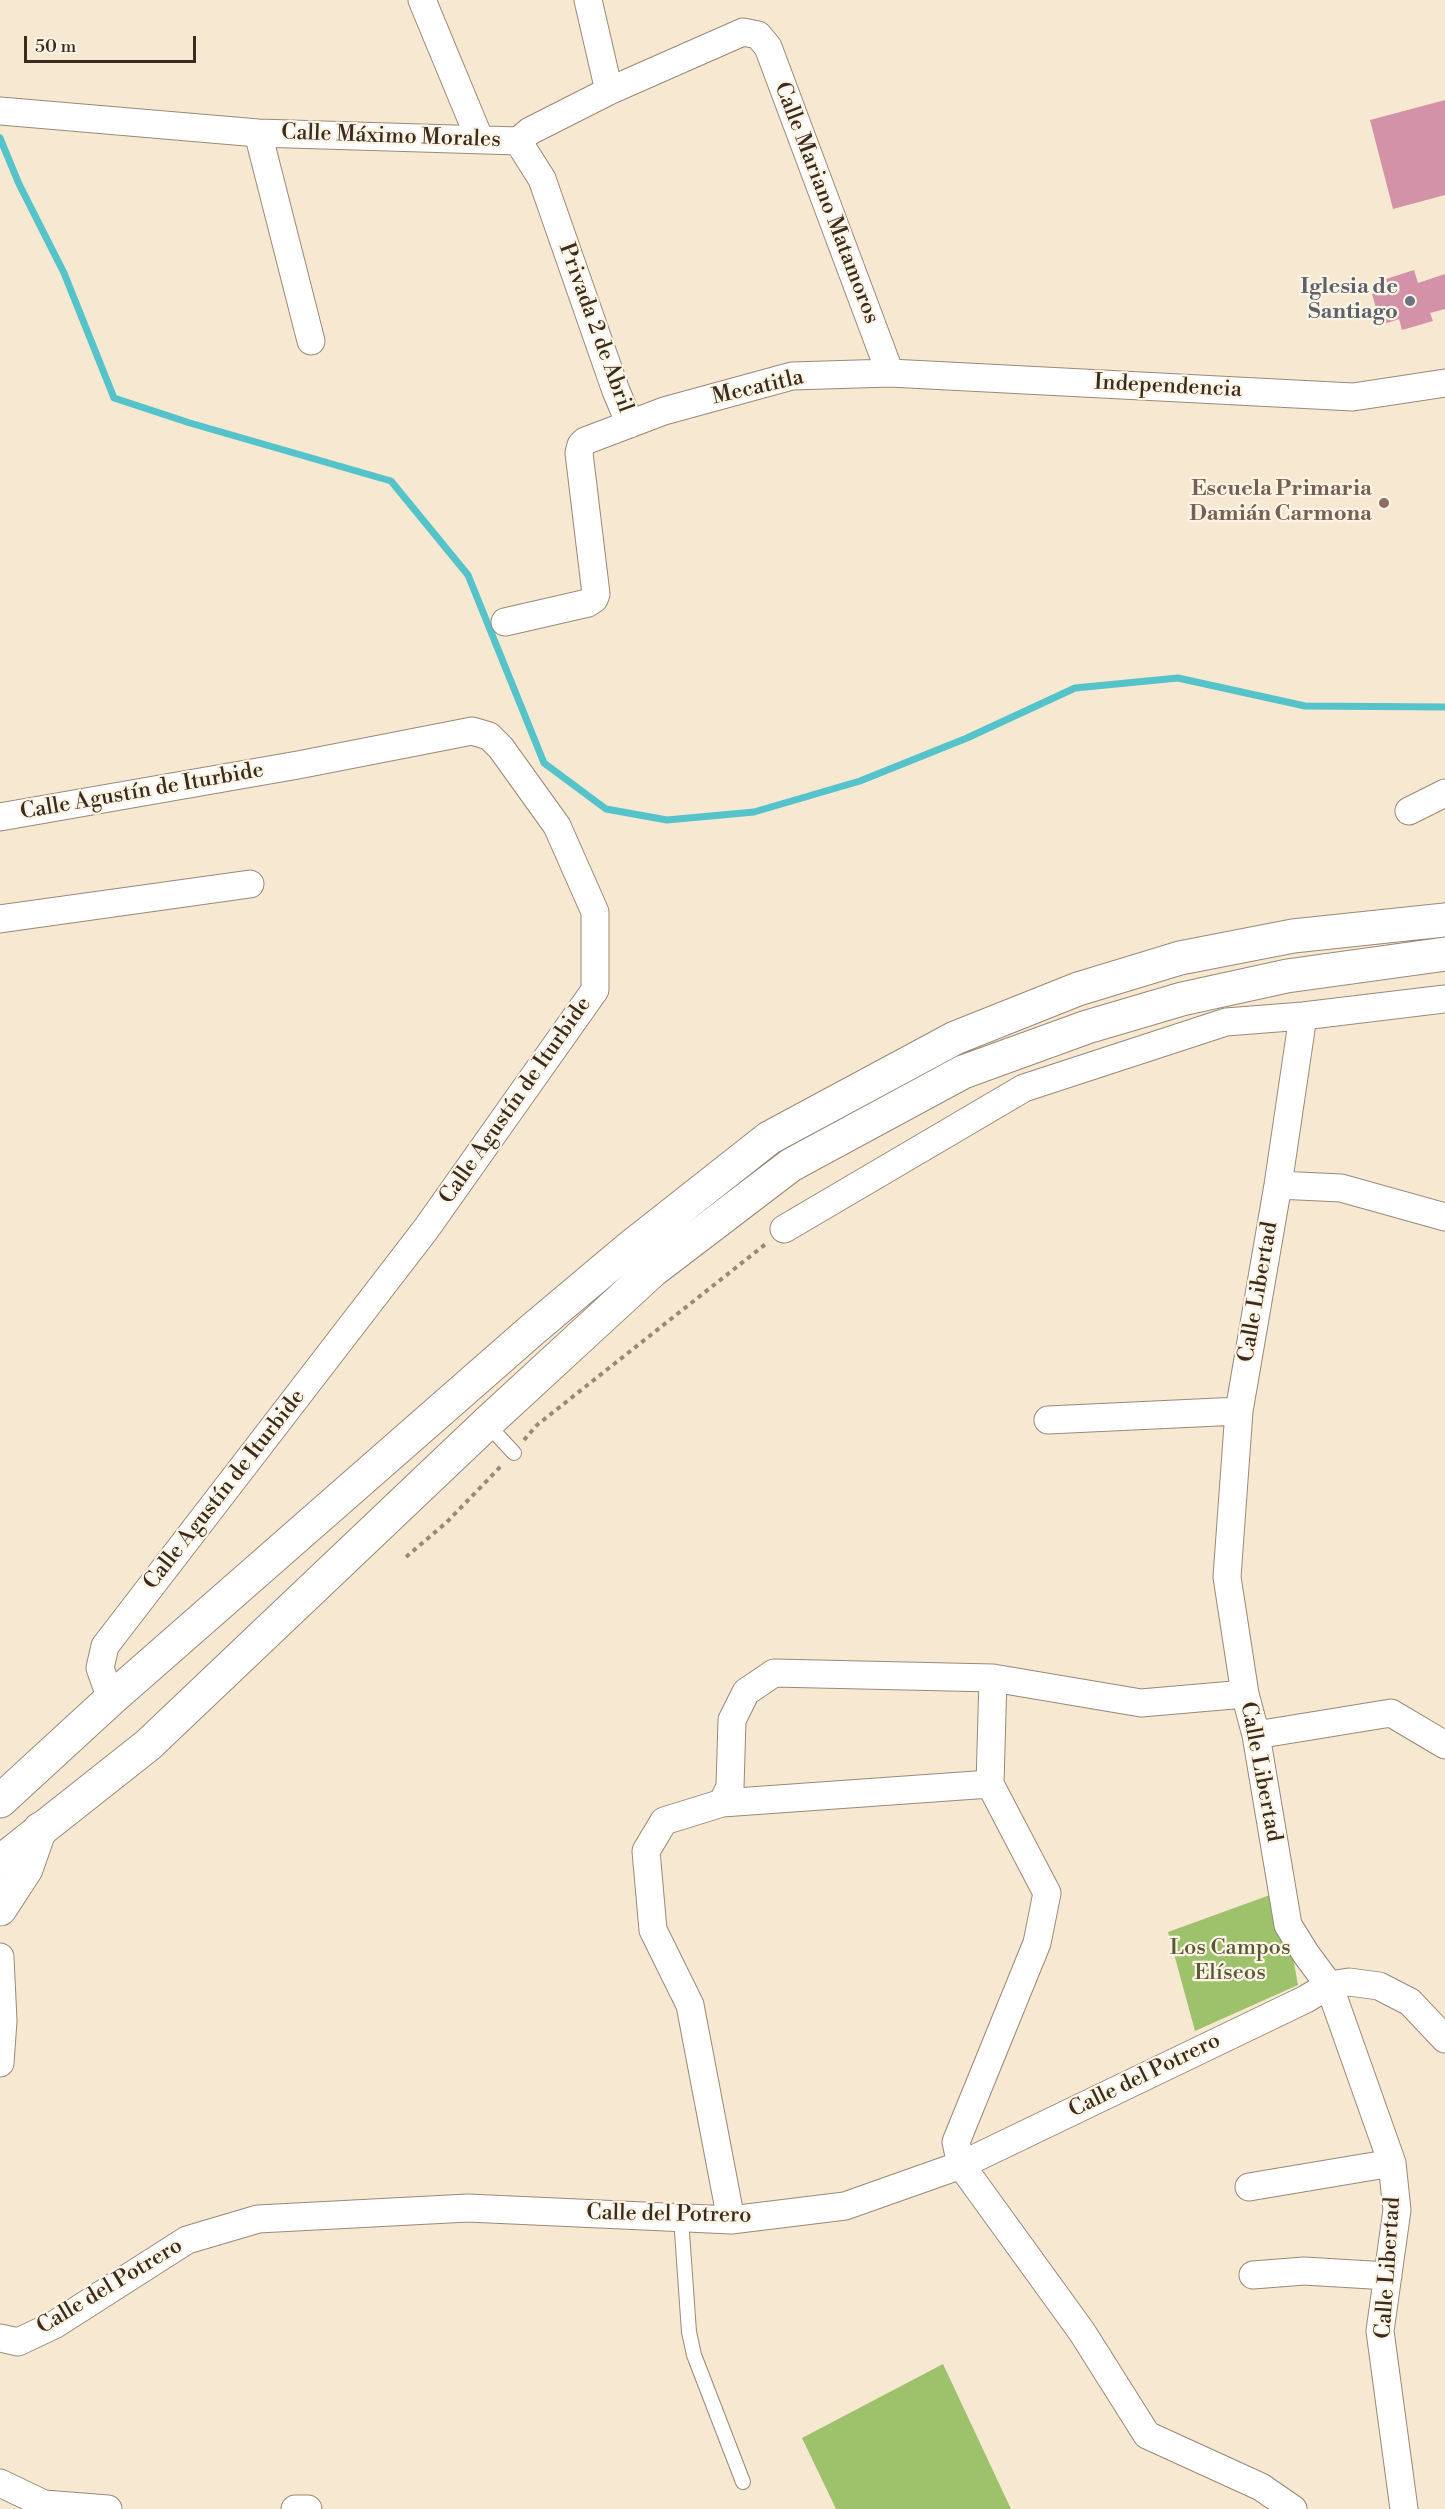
<!DOCTYPE html>
<html>
<head>
<meta charset="utf-8">
<style>
	body { margin:0 }
	#map { position:relative; width:1445px; height:2509px; overflow:hidden; background:#f7e8d1; font-family:"Libre Bodoni",serif }
	canvas { display:block }
	.scale { position:absolute; left:24px; top:36px; width:172px; height:27px; box-sizing:border-box; border:3px solid #3b2a1e; border-top:0; padding-left:8px; font-size:18px; line-height:21px; white-space:nowrap; color:#3b2a1e; -webkit-text-stroke:4px #fcf5e5; paint-order:stroke }
</style>
</head>
<body>
<div id="map">
<canvas width="1445" height="2509"></canvas>
<div class="scale">50 m</div>
</div>
<script>
const ctx = document.querySelector('canvas').getContext('2d');
ctx.lineJoin = 'round';
function paint(path, color) {
  ctx.fillStyle = color;
  ctx.fill(path, 'evenodd');
}
function trace(path, color, width, dash) {
  ctx.strokeStyle = color;
  ctx.lineWidth = width;
  ctx.lineCap = dash ? 'butt' : 'round';
  ctx.setLineDash(dash || []);
  ctx.stroke(path);
}
function label(font, color, halo, rows, align = 'center') {
  ctx.font = font + ' "Libre Bodoni",serif';
  ctx.lineWidth = 4.5;
  ctx.setLineDash([]);
  ctx.textBaseline = 'middle';
  ctx.strokeStyle = halo;
  ctx.fillStyle = color;
  for (const [text, x, y, turn = 0] of rows) {
    ctx.save();
    ctx.translate(x, y);
    ctx.rotate((+turn || 0) * Math.PI / 180);
    ctx.textAlign = isNaN(turn) ? turn : align;
    if (halo) ctx.strokeText(text, 0, 0);
    ctx.fillText(text, 0, 0);
    ctx.restore();
  }
}
paint(new Path2D(`
	M 1281,1891 L 1298,1985 L 1195,2031 L 1168,1932 Z
	M 943,2364 L 1011,2509 L 836,2509 L 802,2438 Z`), '#9ec26c');
trace(new Path2D(`
	M 0,138 L 19,184 L 64,273 L 114,398 L 190,423 L 391,481 L 468,575 L 544,763 L 606,809 L 667,820 L 754,812 L 860,781 L 967,738 L 1075,688 L 1178,678 L 1305,706 L 1445,707`), '#55c3ca', 7);
paint(new Path2D(`
	M 1445,100 L 1445,195 L 1393,209 L 1370,120 Z
	M 1414,270 L 1418,283 L 1445,274 L 1445,309 L 1430,313 L 1433,321 L 1402,330 L 1399,319 L 1381,325 L 1372,294 L 1389,289 L 1386,279 Z`), '#d392a8');
const lane = new Path2D(`
	M 487,1424 L 514,1453
	M 681,2218 L 689,2332 L 694,2355 L 743,2482`);
const street = new Path2D(`
	M 422,0 L 480,140
	M 588,0 L 609,91
	M 0,111 L 258,133 L 518,141 L 530,131 L 609,91 L 743,32 L 758,35 L 768,47 L 890,373
	M 258,133 L 311,341
	M 518,141 L 542,179 L 616,391 L 630,424
	M 505,622 L 588,603 L 594,599 L 596,594 L 579,453 L 581,445 L 585,441 L 664,411 L 792,376 L 890,373 L 1353,397 L 1445,383
	M 1409,811 L 1445,793
	M 0,817 L 298,765 L 472,731 L 489,736 L 501,748 L 557,826 L 595,912 L 595,990 L 426,1229 L 105,1646 L 100,1668 L 111,1699
	M 0,919 L 250,884
	M 1303,1016 L 1278,1185 L 1239,1411 L 1227,1577 L 1245,1694 L 1256,1735 L 1288,1925 L 1306,1954 L 1329,1985 L 1392,2163 L 1397,2210 L 1380,2331 L 1404,2509
	M 1278,1185 L 1341,1188 L 1445,1217
	M 784,1229 L 1024,1088 L 1226,1022 L 1303,1016 L 1445,999
	M 1048,1420 L 1239,1411
	M 993,1678 L 990,1784 L 1047,1893 L 1037,1943 L 956,2142 L 961,2165 L 1082,2332 L 1147,2435 L 1261,2487 L 1293,2509
	M 1256,1735 L 1391,1713 L 1445,1745
	M 722,1803 L 990,1784
	M 0,1957 L 3,2021 L 0,2063
	M 1249,2187 L 1392,2163
	M 731,2220 L 690,2005 L 653,1930 L 646,1851 L 664,1821 L 722,1803 L 730,1787 L 732,1720 L 746,1692 L 774,1673 L 993,1678 L 1141,1703 L 1245,1694
	M 1253,2275 L 1304,2271 L 1388,2276
	M 0,2338 L 18,2342 L 54,2325 L 187,2240 L 258,2219 L 468,2208 L 731,2220 L 845,2206 L 961,2165 L 1306,1999 L 1329,1985 L 1349,1982 L 1379,1986 L 1410,2002 L 1445,2039
	M 0,2483 L 44,2504 L 108,2509
	M 295,2509 L 308,2509`);
const secondary = new Path2D(`
	M 0,1909 L 26,1869 L 40,1829`);
const highway = new Path2D(`
	M 0,1801 L 111,1699 L 532,1330 L 632,1246 L 769,1138 L 955,1038 L 1078,989 L 1180,958 L 1293,936 L 1445,920
	M 0,1862 L 148,1745 L 487,1423 L 652,1271 L 791,1165 L 963,1072 L 1087,1027 L 1182,999 L 1287,976 L 1445,954`);
trace(lane, '#998978', 16);
trace(street, '#998978', 29);
trace(secondary, '#998978', 35);
trace(highway, '#998978', 35);
trace(new Path2D(`
	M 524,1440 L 537,1425 L 767,1243
	M 406,1557 L 447,1522 L 501,1466`), '#998978', 4, [4.5, 4.5]);
trace(lane, '#fff', 14);
trace(street, '#fff', 27);
trace(secondary, '#fff', 33);
trace(highway, '#fff', 33);
for (const [x, y, r, color] of [
	[1410,301,6,"#6b7280"],
	[1384,503,6,"#8d6e63"]
]) {
  const dot = new Path2D();
  dot.arc(x, y, r, 0, 2 * Math.PI);
  ctx.fillStyle = color;
  ctx.fill(dot);
  trace(dot, '#fcf5e5', 2);
}
label('22px', '#3b2a1e', '#fcf5e5', [
	["Calle Máximo Morales",391,137,2],
	["Calle Mariano Matamoros",826,203,69],
	["Privada 2 de Abril",595,328,70],
	["Independencia",1168,387,3],
	["Mecatitla",758,388,-13],
	["Calle Agustín de Iturbide",142,792,-10],
	["Calle Agustín de Iturbide",516,1101,-55],
	["Calle Libertad",1259,1292,-80],
	["Calle Agustín de Iturbide",225,1490,-52],
	["Calle Libertad",1260,1772,79],
	["Calle del Potrero",1145,2076,-26],
	["Calle del Potrero",669,2215,1],
	["Calle Libertad",1389,2268,-86],
	["Calle del Potrero",110,2287,-31]
]);
label('bold 22px', '#5b616d', '#fcf5e5', [
	["Iglesia de",1398,288],
	["Santiago",1398,313]
], 'right');
label('bold 22px', '#785e54', '#fcf5e5', [
	["Escuela Primaria",1372,490],
	["Damián Carmona",1372,515]
], 'right');
label('22px', '#595835', '#fcf5e5', [
	["Los Campos",1230,1949],
	["Elíseos",1230,1974]
]);
</script>
</body>
</html>
